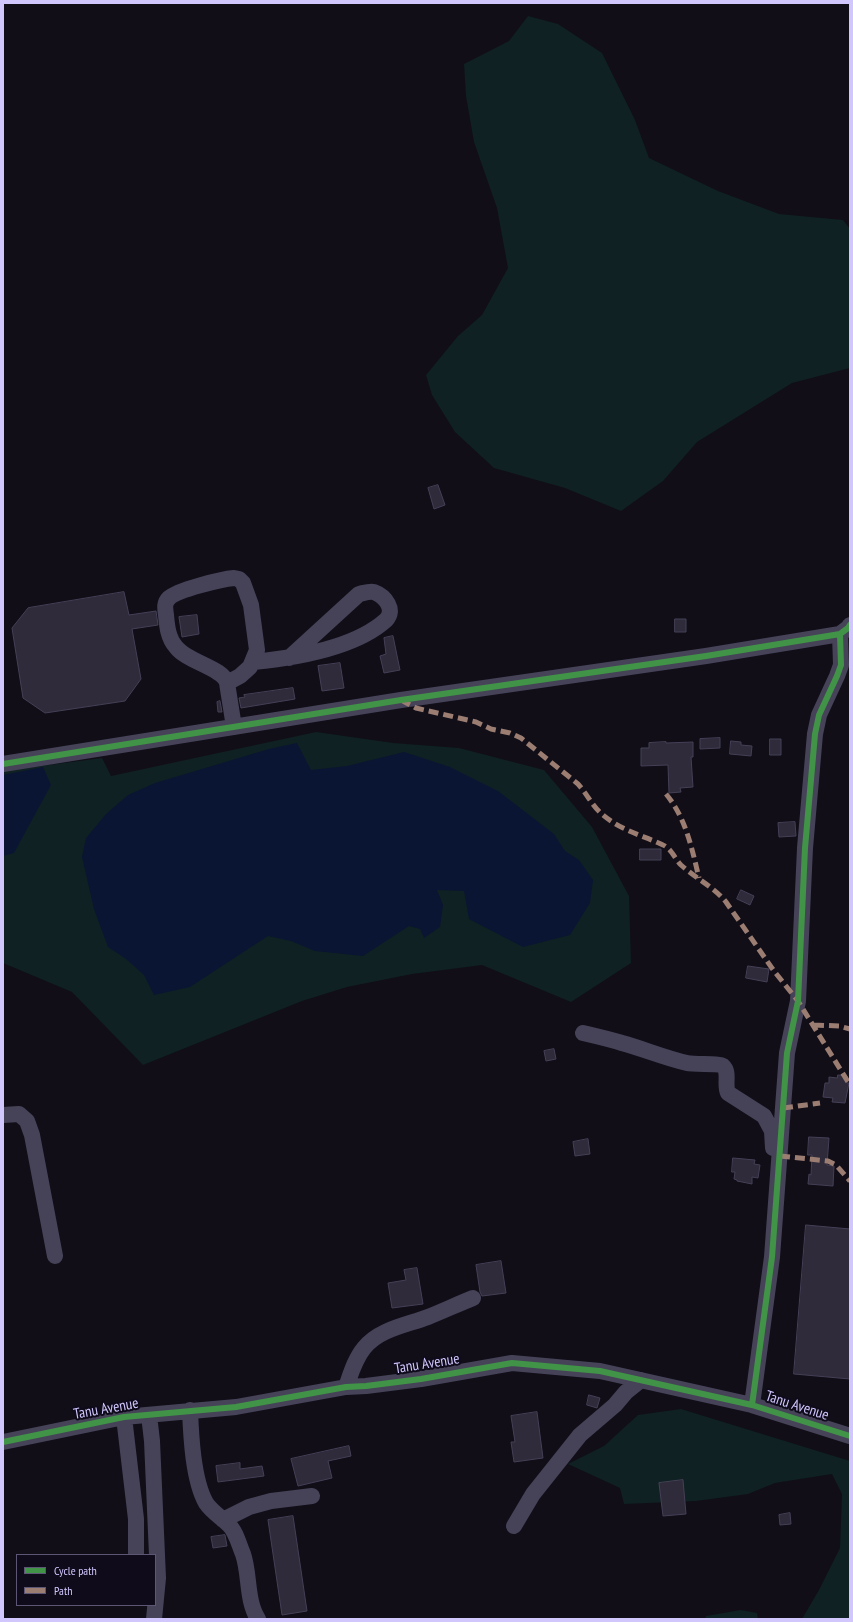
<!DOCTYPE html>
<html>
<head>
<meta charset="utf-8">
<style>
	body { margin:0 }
	#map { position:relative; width:853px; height:1622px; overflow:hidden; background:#110e18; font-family:"PT Sans Narrow",sans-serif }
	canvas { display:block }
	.frame { position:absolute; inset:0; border:4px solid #d1c7fd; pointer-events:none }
	.legend { position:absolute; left:16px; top:1554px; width:140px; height:52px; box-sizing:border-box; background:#0f0b1b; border:1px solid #5d5675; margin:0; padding:5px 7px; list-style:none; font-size:12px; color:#d1c7fd }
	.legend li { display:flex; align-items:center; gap:8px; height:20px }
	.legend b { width:20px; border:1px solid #5d5675 }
</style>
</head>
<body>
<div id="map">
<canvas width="853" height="1622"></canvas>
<div class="frame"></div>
<ul class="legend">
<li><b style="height:5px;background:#419447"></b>Cycle path</li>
<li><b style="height:5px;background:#9b7d72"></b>Path</li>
</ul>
</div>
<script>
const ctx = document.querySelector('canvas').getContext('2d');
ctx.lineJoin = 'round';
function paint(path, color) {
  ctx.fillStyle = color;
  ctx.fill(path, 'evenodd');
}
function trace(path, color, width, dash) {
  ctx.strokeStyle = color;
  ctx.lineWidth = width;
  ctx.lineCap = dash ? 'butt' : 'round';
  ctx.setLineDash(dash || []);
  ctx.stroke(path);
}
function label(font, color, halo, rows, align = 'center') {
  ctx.font = font + ' "PT Sans Narrow",sans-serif';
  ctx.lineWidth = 4;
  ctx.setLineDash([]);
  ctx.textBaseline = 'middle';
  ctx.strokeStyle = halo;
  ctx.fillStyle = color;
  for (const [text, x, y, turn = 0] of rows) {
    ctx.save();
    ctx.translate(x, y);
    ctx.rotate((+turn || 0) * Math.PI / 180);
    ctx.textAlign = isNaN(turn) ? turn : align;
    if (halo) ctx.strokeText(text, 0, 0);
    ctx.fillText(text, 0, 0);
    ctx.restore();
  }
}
paint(new Path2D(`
	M 528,16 L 558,24 L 602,53 L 635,120 L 649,158 L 718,191 L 779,214 L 843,220 L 850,229 L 850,368 L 792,383 L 697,442 L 663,481 L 621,511 L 565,488 L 494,468 L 455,432 L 432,395 L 426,375 L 458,336 L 482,315 L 508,268 L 497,208 L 474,142 L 466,96 L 464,64 L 509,41 Z
	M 316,732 L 393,743 L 459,748 L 544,770 L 592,827 L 629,896 L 631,963 L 571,1002 L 482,965 L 412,974 L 347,987 L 302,1001 L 143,1065 L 72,992 L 3,963 L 3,771 L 102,758 L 111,776 Z
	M 681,1409 L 850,1461 L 850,1619 L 802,1619 L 819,1590 L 840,1548 L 842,1494 L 832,1474 L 775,1483 L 748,1494 L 696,1501 L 624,1504 L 620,1488 L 568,1464 L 604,1446 L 638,1415 Z
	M 741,1610 L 757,1613 L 758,1619 L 705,1619 L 706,1616 Z`), '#0f2122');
paint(new Path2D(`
	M 297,743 L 311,770 L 347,766 L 404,752 L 450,767 L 498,791 L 554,834 L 565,851 L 579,860 L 593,880 L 590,903 L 570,935 L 523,947 L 469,919 L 464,891 L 437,890 L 443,905 L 440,927 L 424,938 L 420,929 L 409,926 L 363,956 L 315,951 L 291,941 L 268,936 L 190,987 L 154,995 L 144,975 L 126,959 L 108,947 L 94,909 L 82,857 L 86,838 L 106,814 L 128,795 L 155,783 L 269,749 Z
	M 43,767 L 51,785 L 14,853 L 3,856 L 3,775 Z`), '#0a1533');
const building = new Path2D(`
	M 438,485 L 445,505 L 434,509 L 428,488 Z
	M 124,592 L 129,615 L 156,611 L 158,625 L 132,629 L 141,679 L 125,701 L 45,713 L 23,698 L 12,628 L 28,608 Z
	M 197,615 L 199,634 L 182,637 L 179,617 Z
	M 675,619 L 686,619 L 686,632 L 675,632 Z
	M 393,636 L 400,670 L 384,673 L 380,656 L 386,654 L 384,638 Z
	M 340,663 L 344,688 L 322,691 L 318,666 Z
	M 293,688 L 295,699 L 241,708 L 239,698 L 245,697 L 244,695 Z
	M 220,701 L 222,712 L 218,712 L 217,702 Z
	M 720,738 L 720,748 L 700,749 L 700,739 Z
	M 770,739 L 781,739 L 781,755 L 770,755 Z
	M 731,741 L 741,742 L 741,745 L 752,746 L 751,756 L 730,754 Z
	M 666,742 L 666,743 L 693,742 L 693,757 L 691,757 L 693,787 L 680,788 L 681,792 L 669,793 L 668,765 L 641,766 L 641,748 L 649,748 L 649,743 Z
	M 795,822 L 796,836 L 779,837 L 778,823 Z
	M 640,849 L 661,849 L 661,860 L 640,860 Z
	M 741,890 L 754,896 L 750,905 L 737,899 Z
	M 748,966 L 769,969 L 767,982 L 746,978 Z
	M 554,1049 L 556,1059 L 546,1061 L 544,1051 Z
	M 838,1075 L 847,1076 L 847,1083 L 849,1083 L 845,1103 L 832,1102 L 833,1098 L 823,1097 L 825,1083 L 829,1083 L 829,1077 L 837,1078 Z
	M 809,1137 L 829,1138 L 827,1165 L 834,1166 L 833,1186 L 808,1184 L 809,1174 L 811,1175 L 812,1155 L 808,1155 Z
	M 588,1139 L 590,1154 L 575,1156 L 573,1142 Z
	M 733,1158 L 755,1160 L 754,1164 L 760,1165 L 758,1178 L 752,1177 L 752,1184 L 737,1181 L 737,1180 L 734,1179 L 735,1172 L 732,1172 Z
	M 806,1225 L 850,1229 L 850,1379 L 794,1374 Z
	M 501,1261 L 506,1293 L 482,1296 L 480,1292 L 476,1265 Z
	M 417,1268 L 423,1304 L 392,1308 L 388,1283 L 406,1280 L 404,1270 Z
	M 589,1395 L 600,1398 L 597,1408 L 587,1405 Z
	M 537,1412 L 543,1458 L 514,1462 L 511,1442 L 515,1442 L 511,1416 Z
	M 349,1446 L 351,1456 L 328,1461 L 332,1478 L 298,1486 L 291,1459 Z
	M 240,1463 L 240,1469 L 262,1466 L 264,1476 L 218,1482 L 216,1466 Z
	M 683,1480 L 686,1514 L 663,1516 L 659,1483 Z
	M 790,1513 L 791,1524 L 780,1525 L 779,1515 Z
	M 293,1516 L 307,1611 L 282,1615 L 268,1520 Z
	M 225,1535 L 227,1546 L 213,1548 L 211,1537 Z`);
paint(building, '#2f2b3b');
trace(building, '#454056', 1);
trace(new Path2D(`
	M 253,662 C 294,658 354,649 386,620 C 396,610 385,596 374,592 C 369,591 364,593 359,594 L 289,658
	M 227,683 L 240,676 L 250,667 L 257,650 L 251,605 L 243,583 L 239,579 L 234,578 C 222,579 177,590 169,598 C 164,603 165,608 166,615 C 167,626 168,638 176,647 C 187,662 224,668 227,683 L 234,727
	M 3,764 L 401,700 L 706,656 L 840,634 L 848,628 L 850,625
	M 583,1033 C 596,1036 609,1039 622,1043 C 644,1049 665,1058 687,1063 C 695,1065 719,1063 723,1066 C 730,1072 724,1085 728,1093 L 764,1116 L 772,1131 L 773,1148
	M 3,1115 L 19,1114 L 27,1121 L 32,1135 L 55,1256
	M 346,1387 C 351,1373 355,1359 364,1348 C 379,1329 407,1325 428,1317 C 443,1311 458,1304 473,1298
	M 752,1405 L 772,1257 L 787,1053 L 798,1001 L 805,848 L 815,734 L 819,715 L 837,676 L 841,665 L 840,634
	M 190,1410 C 191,1436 193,1480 206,1503 C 212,1512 221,1517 228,1524 C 236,1531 239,1545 243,1554 C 250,1574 246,1600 258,1619
	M 149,1415 L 152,1441 L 158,1578 L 154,1619
	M 124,1417 L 136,1519 L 136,1555
	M 3,1442 L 124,1417 L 236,1407 L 346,1387 L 366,1386 L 421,1379 L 512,1363 L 600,1371 L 752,1405 L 850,1436
	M 223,1520 L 249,1507 L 271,1501 L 312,1496
	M 514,1526 L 533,1494 L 580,1435 L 615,1405 L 626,1392 L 641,1380`), '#464359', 16);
trace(new Path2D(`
	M 401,700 L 416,708 L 476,722 L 491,729 L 510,733 L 521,738 L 578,784 C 587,794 593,807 603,815 C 622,831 642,835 663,845 C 671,848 675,859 681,865 C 695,878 714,887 726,902 L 774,971 L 798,1001 L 850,1085
	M 666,794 C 686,818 692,849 699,878
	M 814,1025 L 839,1026 L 850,1029
	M 783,1108 L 820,1103
	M 780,1156 L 828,1161 L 836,1165 L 850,1181`), '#9b7d72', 5, [10, 5]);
trace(new Path2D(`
	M 3,764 L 401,700 L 706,656 L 840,634 L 848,628 L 850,625
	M 752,1405 L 772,1257 L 787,1053 L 798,1001 L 805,848 L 815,734 L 819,715 L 837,676 L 841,665 L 840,634
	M 3,1442 L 124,1417 L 236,1407 L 346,1387 L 366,1386 L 421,1379 L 512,1363 L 600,1371 L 752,1405 L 850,1436`), '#419447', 6);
label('15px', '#d1c7fd', '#0f0b1b', [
	["Tanu Avenue",427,1364,-9],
	["Tanu Avenue",797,1406,18],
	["Tanu Avenue",106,1409,-10]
]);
</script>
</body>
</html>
